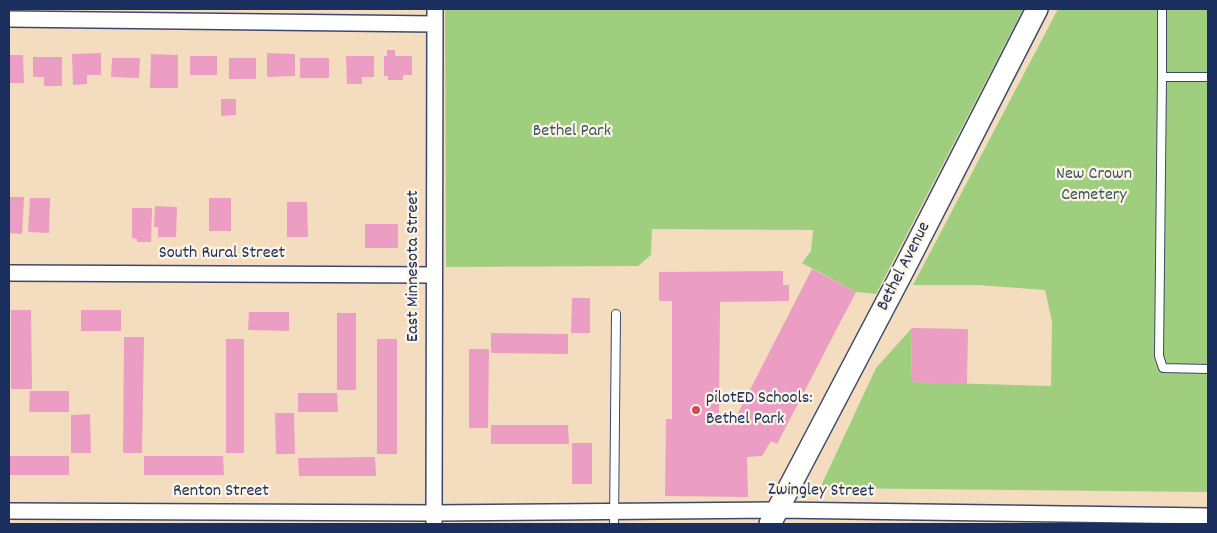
<!DOCTYPE html>
<html>
<head>
<meta charset="utf-8">
<style>
	body { margin:0 }
	#map { position:relative; width:1217px; height:533px; overflow:hidden; background:#f4ddbf; font-family:Dekko,sans-serif }
	canvas { display:block }
	.frame { position:absolute; inset:0; border:10px solid #1b2f5e; pointer-events:none }
</style>
</head>
<body>
<div id="map">
<canvas width="1217" height="533"></canvas>
<div class="frame"></div>
</div>
<script>
const ctx = document.querySelector('canvas').getContext('2d');
ctx.lineJoin = 'round';
function paint(path, color) {
  ctx.fillStyle = color;
  ctx.fill(path, 'evenodd');
}
function trace(path, color, width, dash) {
  ctx.strokeStyle = color;
  ctx.lineWidth = width;
  ctx.lineCap = dash ? 'butt' : 'round';
  ctx.setLineDash(dash || []);
  ctx.stroke(path);
}
function label(font, color, halo, rows, align = 'center') {
  ctx.font = font + ' Dekko,sans-serif';
  ctx.lineWidth = 4.5;
  ctx.setLineDash([]);
  ctx.textBaseline = 'middle';
  ctx.strokeStyle = halo;
  ctx.fillStyle = color;
  for (const [text, x, y, turn = 0] of rows) {
    ctx.save();
    ctx.translate(x, y);
    ctx.rotate((+turn || 0) * Math.PI / 180);
    ctx.textAlign = isNaN(turn) ? turn : align;
    if (halo) ctx.strokeText(text, 0, 0);
    ctx.fillText(text, 0, 0);
    ctx.restore();
  }
}
paint(new Path2D(`
	M 445,9 L 1023,9 L 876,294 L 856,292 L 802,263 L 811,251 L 813,230 L 652,229 L 651,255 L 638,266 L 446,267 Z
	M 1058,9 L 1208,9 L 1208,492 L 820,488 L 876,368 L 912,328 L 911,382 L 1051,386 L 1052,322 L 1045,290 L 978,285 L 913,285 Z`), '#9fcf7e');
paint(new Path2D(`
	M 387,50 L 395,50 L 395,56 L 412,56 L 412,75 L 403,75 L 403,80 L 388,80 L 388,76 L 384,76 L 384,56 L 387,56 Z
	M 101,53 L 101,75 L 87,75 L 87,84 L 73,85 L 72,54 Z
	M 267,53 L 295,54 L 295,76 L 267,77 Z
	M 151,54 L 178,55 L 178,88 L 150,88 Z
	M 9,55 L 23,55 L 24,83 L 9,83 Z
	M 190,56 L 217,56 L 217,75 L 190,75 Z
	M 346,56 L 374,56 L 374,77 L 362,77 L 362,84 L 347,84 Z
	M 33,57 L 62,57 L 62,86 L 44,86 L 44,77 L 33,77 Z
	M 112,58 L 140,58 L 139,78 L 111,77 Z
	M 229,58 L 256,58 L 256,79 L 229,79 Z
	M 300,58 L 329,58 L 329,78 L 300,78 Z
	M 221,99 L 236,99 L 236,115 L 221,116 Z
	M 9,197 L 24,197 L 22,234 L 9,233 Z
	M 30,198 L 50,198 L 49,233 L 28,232 Z
	M 209,198 L 231,198 L 231,231 L 209,231 Z
	M 287,202 L 307,202 L 308,237 L 287,237 Z
	M 155,206 L 177,207 L 176,237 L 158,237 L 158,227 L 154,227 Z
	M 132,208 L 152,208 L 151,242 L 137,242 L 137,239 L 132,238 Z
	M 365,224 L 398,224 L 398,248 L 365,248 Z
	M 812,269 L 856,292 L 777,444 L 771,441 L 762,456 L 747,457 L 748,497 L 665,496 L 666,419 L 672,419 L 672,301 L 659,301 L 659,272 L 783,271 L 783,285 L 789,285 L 789,301 L 720,302 L 719,419 L 735,419 Z
	M 572,298 L 590,298 L 590,333 L 571,333 Z
	M 11,310 L 31,310 L 32,389 L 11,389 Z
	M 81,310 L 121,310 L 121,331 L 81,331 Z
	M 249,312 L 289,312 L 289,331 L 248,330 Z
	M 337,313 L 356,313 L 356,390 L 337,390 Z
	M 912,328 L 968,329 L 967,384 L 911,382 Z
	M 491,333 L 568,334 L 568,354 L 491,353 Z
	M 124,337 L 144,337 L 142,453 L 123,453 Z
	M 226,339 L 244,339 L 244,453 L 226,453 Z
	M 377,339 L 397,339 L 397,454 L 377,454 Z
	M 469,349 L 489,349 L 488,428 L 469,428 Z
	M 30,391 L 69,391 L 69,412 L 29,412 Z
	M 298,393 L 337,393 L 338,412 L 298,412 Z
	M 275,413 L 294,413 L 295,454 L 276,454 Z
	M 90,414 L 91,453 L 71,453 L 71,415 Z
	M 491,425 L 568,425 L 569,444 L 491,444 Z
	M 572,443 L 592,443 L 592,484 L 572,484 Z
	M 9,456 L 69,456 L 69,475 L 9,475 Z
	M 144,456 L 223,456 L 224,475 L 144,475 Z
	M 375,457 L 376,476 L 299,476 L 298,458 Z`), '#eb9dc3');
const lane = new Path2D(`
	M 1162,9 L 1162,77
	M 1208,77 L 1162,77 L 1159,356 L 1163,368 L 1208,369
	M 614,524 L 616,314`);
const street = new Path2D(`
	M 9,19 L 435,24
	M 9,273 L 434,275
	M 9,511 L 434,513 L 777,510 L 1208,516
	M 434,524 L 435,9`);
const secondary = new Path2D(`
	M 770,524 L 904,269 L 1037,9`);
trace(lane, '#3c496d', 10);
trace(street, '#3c496d', 18);
trace(secondary, '#3c496d', 24);
trace(lane, '#fff', 8);
trace(street, '#fff', 15);
trace(secondary, '#fff', 21);
for (const [x, y, r, color] of [
	[696,410,5,"#d1495b"]
]) {
  const dot = new Path2D();
  dot.arc(x, y, r, 0, 2 * Math.PI);
  ctx.fillStyle = color;
  ctx.fill(dot);
  trace(dot, '#fcf5e5', 2);
}
label('18px', '#3c5766', '#fcf5e5', [
	["Bethel Park",572,133],
	["New Crown",1094,176],
	["Cemetery",1094,197]
]);
label('18px', '#1b2f5e', '#fcf5e5', [
	["South Rural Street",222,255],
	["East Minnesota Street",415,266,-90],
	["Bethel Avenue",905,267,-63],
	["Zwingley Street",821,492,1],
	["Renton Street",221,493]
]);
label('18px', '#1b2f5e', '#fcf5e5', [
	["pilotED Schools:",706,400],
	["Bethel Park",706,421]
], 'left');
</script>
</body>
</html>
